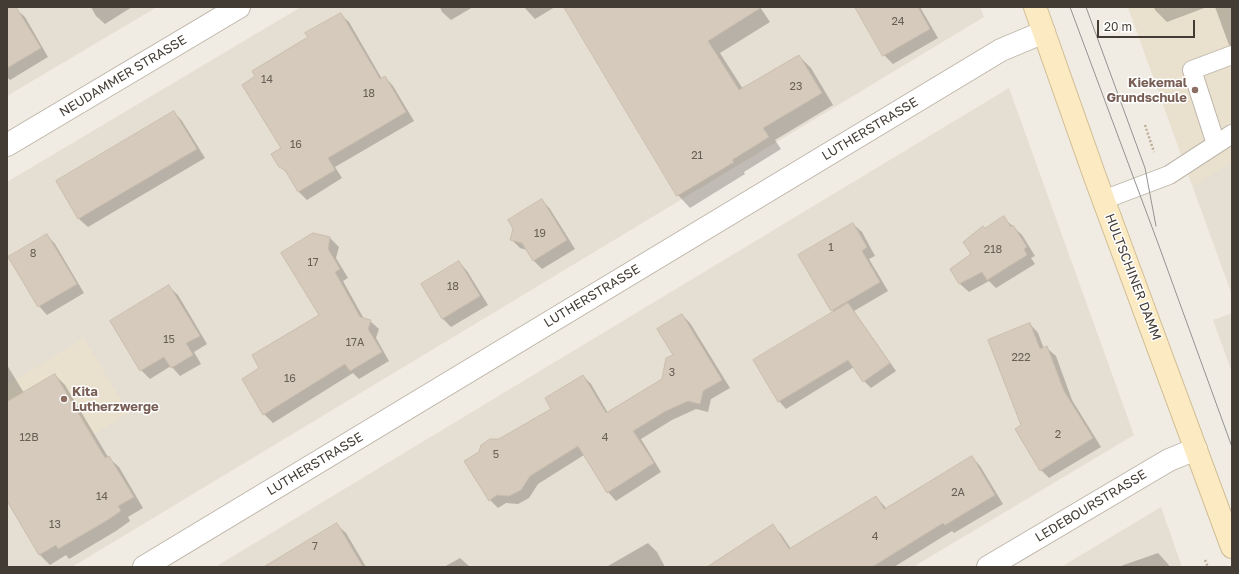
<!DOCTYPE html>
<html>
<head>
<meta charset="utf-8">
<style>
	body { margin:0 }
	#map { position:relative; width:1239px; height:574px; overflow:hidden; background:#f1ece3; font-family:"Golos Text",sans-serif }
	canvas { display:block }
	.frame { position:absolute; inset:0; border:8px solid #433c34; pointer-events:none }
	.scale { position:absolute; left:1097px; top:20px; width:98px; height:18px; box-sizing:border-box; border:2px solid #433c34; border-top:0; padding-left:5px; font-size:12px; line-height:14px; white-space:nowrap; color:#433c34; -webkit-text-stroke:3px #fff; paint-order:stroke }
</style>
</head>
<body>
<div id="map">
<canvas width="1239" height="574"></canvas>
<div class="frame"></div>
<div class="scale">20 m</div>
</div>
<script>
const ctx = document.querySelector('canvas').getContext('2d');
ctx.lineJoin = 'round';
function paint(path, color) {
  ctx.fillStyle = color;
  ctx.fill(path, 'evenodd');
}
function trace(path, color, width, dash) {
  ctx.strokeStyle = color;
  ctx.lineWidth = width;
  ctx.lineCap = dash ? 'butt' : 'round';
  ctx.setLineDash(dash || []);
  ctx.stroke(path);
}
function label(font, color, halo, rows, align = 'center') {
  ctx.font = font + ' "Golos Text",sans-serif';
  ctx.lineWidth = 3;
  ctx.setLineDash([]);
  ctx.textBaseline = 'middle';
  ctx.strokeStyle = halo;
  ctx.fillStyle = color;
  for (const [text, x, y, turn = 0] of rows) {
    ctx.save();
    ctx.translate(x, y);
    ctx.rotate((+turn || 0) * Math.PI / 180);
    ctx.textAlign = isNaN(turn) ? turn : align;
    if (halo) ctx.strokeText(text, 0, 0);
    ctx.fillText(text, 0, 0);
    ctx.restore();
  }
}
paint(new Path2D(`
	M 7,7 L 157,7 L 7,96 Z
	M 301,7 L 980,7 L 984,17 L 72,567 L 7,567 L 7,182 Z
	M 1128,7 L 1232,7 L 1232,295 L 1192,185 Z
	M 1009,88 L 1134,435 L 913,567 L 215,567 Z
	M 1232,313 L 1232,373 L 1213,320 Z
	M 1161,507 L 1182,567 L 1061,567 Z`), '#e5ded2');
paint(new Path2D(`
	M 1128,7 L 1232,7 L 1232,162 L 1193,186 Z
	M 84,338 L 129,413 L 7,486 L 7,385 Z`), '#eae0ce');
paint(new Path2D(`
	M 91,7 L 132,7 L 105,24 L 96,16 Z
	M 440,7 L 473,7 L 451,20 L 442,12 Z
	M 524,7 L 555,7 L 535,19 Z
	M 614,7 L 760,7 L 770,22 L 720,53 L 743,89 L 799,56 L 811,68 L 833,105 L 775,140 L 781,149 L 744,172 L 745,174 L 690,208 L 678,195 Z
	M 860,7 L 920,7 L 938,38 L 893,64 L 884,55 L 857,9 Z
	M 1154,7 L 1207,7 L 1167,22 L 1155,10 Z
	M 1215,7 L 1232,7 L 1232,48 L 1229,45 Z
	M 16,9 L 25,17 L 48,57 L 10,80 L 7,77 L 7,14 Z
	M 340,14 L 349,22 L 382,79 L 385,77 L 393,86 L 414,121 L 335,167 L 342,178 L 307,200 L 298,191 L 288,174 L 280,166 L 282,149 L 309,38 Z
	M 174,112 L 182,121 L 205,158 L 88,227 L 79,219 L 57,181 Z
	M 542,200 L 550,209 L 575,249 L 542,269 L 534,261 L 527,250 L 520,248 L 512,240 Z
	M 1004,218 L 1022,235 L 1035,256 L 1031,258 L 1035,264 L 996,288 L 989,281 L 969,292 L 960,284 L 951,269 L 972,255 L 985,229 Z
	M 853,224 L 862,232 L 875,256 L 869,259 L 888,291 L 854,311 L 896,371 L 871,388 L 864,381 L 854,367 L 786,409 L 779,401 L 834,312 L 832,310 Z
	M 314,234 L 330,238 L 339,247 L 336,258 L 348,278 L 343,281 L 364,319 L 370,321 L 379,329 L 376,338 L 389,361 L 359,379 L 353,373 L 273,423 L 264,414 L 243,379 L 261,368 L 320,315 Z
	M 47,235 L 55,244 L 84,293 L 47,315 L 39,306 Z
	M 459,262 L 467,271 L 488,305 L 451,327 L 443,319 L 422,284 Z
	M 169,287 L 178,295 L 207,344 L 194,352 L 201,364 L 180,376 L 171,366 L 150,379 L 141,370 Z
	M 682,315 L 690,323 L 730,388 L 711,399 L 708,412 L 696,409 L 672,420 L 641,439 L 661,472 L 616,501 L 608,492 L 584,455 L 538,484 L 529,498 L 518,504 L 506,503 L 498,508 L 490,500 L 499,440 L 552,409 L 583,376 L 591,384 L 608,413 L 663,380 L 674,355 Z
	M 1030,324 L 1038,333 L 1044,349 L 1047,348 L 1056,356 L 1072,400 L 1101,447 L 1049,478 L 1041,470 L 1022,426 Z
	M 7,365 L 24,393 L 55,375 L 65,385 L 108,457 L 119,467 L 143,508 L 128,517 L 130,521 L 116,531 L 69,559 L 66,555 L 50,565 L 40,555 L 7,499 Z
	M 972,457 L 980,466 L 1003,504 L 954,533 L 952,531 L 894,567 L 743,567 L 772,526 L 781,534 L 791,549 L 876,497 L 887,509 Z
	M 337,525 L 346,533 L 366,567 L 295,567 Z
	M 648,543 L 657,552 L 665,567 L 609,567 L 608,566 Z
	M 1158,553 L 1168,564 L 1170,567 L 1118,567 Z
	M 460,558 L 470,567 L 444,567 Z`), '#0003');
const building = new Path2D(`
	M 7,7 L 16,7 L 41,48 L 7,68 Z
	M 564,7 L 762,7 L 708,41 L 739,90 L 799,55 L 822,93 L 763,128 L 769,137 L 732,160 L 734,162 L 677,196 Z
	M 855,7 L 918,7 L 930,29 L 883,56 Z
	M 341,13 L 380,79 L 385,76 L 406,112 L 328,158 L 335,170 L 298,192 L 285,170 L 279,167 L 271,154 L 281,148 L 242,85 L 255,76 L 252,71 L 308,37 L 305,33 Z
	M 174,111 L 197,149 L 78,219 L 56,181 Z
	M 542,199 L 567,240 L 533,261 L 522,243 L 510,240 L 513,229 L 508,220 Z
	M 1004,216 L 1011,227 L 1013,225 L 1027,247 L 1024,249 L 1027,255 L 987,280 L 982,272 L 959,284 L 950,269 L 971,254 L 963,242 L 983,226 L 985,228 Z
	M 853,223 L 867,247 L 862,251 L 880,282 L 831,311 L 798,255 Z
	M 313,233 L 330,237 L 328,249 L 340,269 L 335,272 L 360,317 L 371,320 L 368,329 L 382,352 L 350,371 L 345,364 L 263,415 L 242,379 L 259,368 L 252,355 L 319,315 L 281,253 Z
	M 47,234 L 77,284 L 38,307 L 8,257 Z
	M 459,261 L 480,296 L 442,319 L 421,284 Z
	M 169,285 L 200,336 L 186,343 L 193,355 L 171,368 L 164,357 L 140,371 L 110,321 Z
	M 848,303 L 890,363 L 863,382 L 848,360 L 778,402 L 753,360 Z
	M 682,314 L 722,380 L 703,391 L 700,404 L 688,401 L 664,412 L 633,431 L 654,463 L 607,493 L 578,446 L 530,476 L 521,490 L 509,496 L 497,495 L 489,501 L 464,461 L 479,452 L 481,445 L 490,439 L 499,439 L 551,409 L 545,398 L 583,375 L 606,413 L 662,379 L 666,358 L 673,355 L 657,329 Z
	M 1030,323 L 1040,349 L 1047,346 L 1064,391 L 1093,438 L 1040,471 L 1015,429 L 1021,425 L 988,340 Z
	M 55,374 L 105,458 L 109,456 L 134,497 L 118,506 L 121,511 L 106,521 L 58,549 L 56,545 L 39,555 L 7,501 L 7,402 Z
	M 972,456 L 995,495 L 945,525 L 943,523 L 872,567 L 707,567 L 773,524 L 789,549 L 876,496 L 884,509 Z
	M 337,523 L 363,567 L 264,567 Z`);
paint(building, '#d5cabc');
trace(building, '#ccbead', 1);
const service = new Path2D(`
	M 1216,144 L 1192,70 L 1232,55
	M 1103,200 L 1169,175 L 1232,134`);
const minor = new Path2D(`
	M 7,145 L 239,7
	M 144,567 L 1001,50 L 1044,32
	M 988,567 L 1169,460 L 1196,449`);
const secondary = new Path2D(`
	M 1035,7 L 1095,177 L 1232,547`);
trace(service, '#bfb6aa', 20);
trace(minor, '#bfb6aa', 24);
trace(secondary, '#d0bd95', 24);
trace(new Path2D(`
	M 1146,87 L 1167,79
	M 1145,125 L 1154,152
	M 1205,560 L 1208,567`), '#bdae98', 2.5, [2, 2]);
trace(service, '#fff', 18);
trace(minor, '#fff', 22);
trace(secondary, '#fcebc2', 22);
trace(new Path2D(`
	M 1070,7 L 1159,246 L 1232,447
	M 1086,7 L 1145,168 L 1156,226`), '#939393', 1);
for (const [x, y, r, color] of [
	[1195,90,4,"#8d6e63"],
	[64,399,4,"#8d6e63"]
]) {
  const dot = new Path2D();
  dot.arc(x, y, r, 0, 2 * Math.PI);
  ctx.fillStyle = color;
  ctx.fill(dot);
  trace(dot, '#fff', 1.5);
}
label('11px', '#686056', null, [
	["24",898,22],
	["14",267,80],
	["23",796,87],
	["18",369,94],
	["16",296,145],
	["21",697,156],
	["19",540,234],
	["1",831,248],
	["218",993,250],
	["8",33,254],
	["17",313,263],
	["18",453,287],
	["15",169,340],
	["17A",355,343],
	["222",1021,358],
	["3",672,373],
	["16",290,379],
	["2",1058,435],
	["12B",29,438],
	["4",605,438],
	["5",496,455],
	["2A",958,493],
	["14",102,497],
	["13",55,525],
	["4",875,537],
	["7",315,547]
]);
label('13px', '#433c34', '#fff', [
	["NEUDAMMER STRASSE",123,76,-31],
	["LUTHERSTRASSE",870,129,-31],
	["HULTSCHINER DAMM",1133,277,69],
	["LUTHERSTRASSE",592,296,-31],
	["LUTHERSTRASSE",315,464,-31],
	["LEDEBOURSTRASSE",1091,506,-31]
]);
label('bold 13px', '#785e54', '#fff', [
	["Kiekemal",1187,83],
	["Grundschule",1187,98],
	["Kita",72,392,"left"],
	["Lutherzwerge",72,407,"left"]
], 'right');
</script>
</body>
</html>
